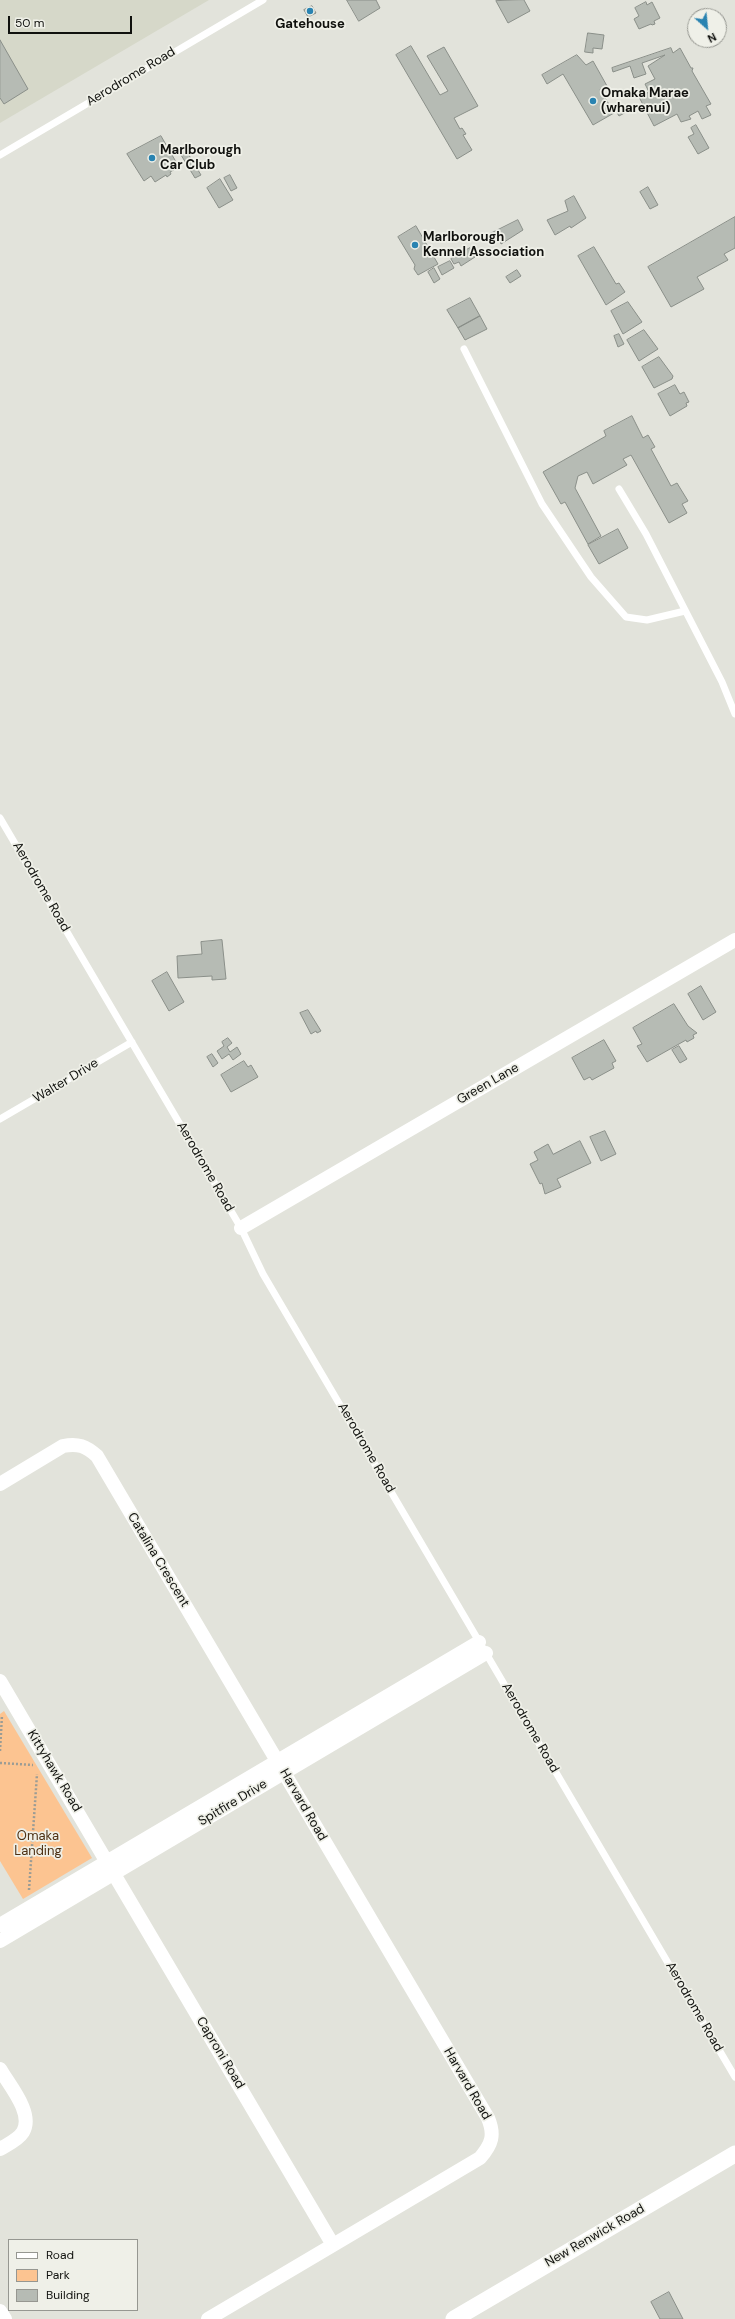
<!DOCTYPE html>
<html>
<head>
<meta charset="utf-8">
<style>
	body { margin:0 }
	#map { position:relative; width:735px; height:2319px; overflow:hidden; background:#e2e3db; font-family:"DM Sans",sans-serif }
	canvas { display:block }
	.legend { position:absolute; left:8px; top:2239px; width:130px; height:72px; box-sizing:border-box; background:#eff0e8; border:1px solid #969791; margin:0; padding:5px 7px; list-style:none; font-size:12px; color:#10110e }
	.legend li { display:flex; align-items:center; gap:8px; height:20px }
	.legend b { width:20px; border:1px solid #969791 }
	.north { position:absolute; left:687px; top:8px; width:40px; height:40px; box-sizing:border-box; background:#eff0e8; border:1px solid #969791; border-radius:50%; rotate:153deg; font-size:11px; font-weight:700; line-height:16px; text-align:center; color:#10110e }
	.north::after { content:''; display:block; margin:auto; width:14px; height:18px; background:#2983b1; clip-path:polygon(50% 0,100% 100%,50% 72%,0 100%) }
	.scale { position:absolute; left:8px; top:16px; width:124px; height:18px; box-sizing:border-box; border:2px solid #10110e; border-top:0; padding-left:5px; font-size:12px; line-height:14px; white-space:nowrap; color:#10110e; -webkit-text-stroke:3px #eff0e8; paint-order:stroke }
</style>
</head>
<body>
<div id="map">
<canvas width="735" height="2319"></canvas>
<ul class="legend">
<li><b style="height:5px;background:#fff"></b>Road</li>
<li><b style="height:11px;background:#fcc491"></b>Park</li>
<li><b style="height:11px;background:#b6bbb4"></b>Building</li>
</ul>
<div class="north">N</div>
<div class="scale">50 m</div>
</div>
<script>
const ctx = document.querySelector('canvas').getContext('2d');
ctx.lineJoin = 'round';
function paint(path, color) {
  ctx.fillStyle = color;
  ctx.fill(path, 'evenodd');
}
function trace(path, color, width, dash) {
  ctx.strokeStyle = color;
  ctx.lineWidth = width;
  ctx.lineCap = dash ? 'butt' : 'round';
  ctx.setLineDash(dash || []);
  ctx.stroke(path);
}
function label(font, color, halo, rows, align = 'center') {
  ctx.font = font + ' "DM Sans",sans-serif';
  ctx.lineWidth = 3.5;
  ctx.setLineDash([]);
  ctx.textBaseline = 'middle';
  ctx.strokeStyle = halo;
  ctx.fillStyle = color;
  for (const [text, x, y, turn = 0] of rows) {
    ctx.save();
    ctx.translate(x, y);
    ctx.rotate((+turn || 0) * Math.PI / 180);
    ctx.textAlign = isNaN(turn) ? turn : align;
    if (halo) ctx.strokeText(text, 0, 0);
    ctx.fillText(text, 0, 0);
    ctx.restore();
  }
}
paint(new Path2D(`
	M 0,0 L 209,0 L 0,123 Z`), '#d6d8c9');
paint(new Path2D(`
	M 4,1711 L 92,1858 L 23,1899 L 0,1861 L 0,1714 Z`), '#fcc491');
const building = new Path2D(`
	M 347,0 L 376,0 L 380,8 L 359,21 Z
	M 524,0 L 530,11 L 508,23 L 496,1 Z
	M 646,2 L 647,5 L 652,2 L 660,18 L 654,21 L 655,24 L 652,25 L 651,24 L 639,29 L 634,19 L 639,16 L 635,8 Z
	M 312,6 L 316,13 L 308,17 L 304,10 Z
	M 588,33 L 604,35 L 602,49 L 593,48 L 593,53 L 585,52 Z
	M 0,40 L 28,89 L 4,104 L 0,98 Z
	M 411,46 L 440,95 L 448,91 L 427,56 L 444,47 L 478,106 L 454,118 L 460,129 L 462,128 L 466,134 L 463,135 L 472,150 L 457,159 L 396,55 Z
	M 671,48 L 673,53 L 680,48 L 691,68 L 693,68 L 692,71 L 711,104 L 706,106 L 711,115 L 702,119 L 698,111 L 689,116 L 691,119 L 681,122 L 677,114 L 654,126 L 639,97 L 649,92 L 645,84 L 655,79 L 648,66 L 665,55 L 642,63 L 646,74 L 634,78 L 630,66 L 613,72 L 612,68 Z
	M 577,55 L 586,65 L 593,61 L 607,86 L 600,89 L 614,113 L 593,125 L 563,74 L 547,84 L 542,75 Z
	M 627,105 L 630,110 L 619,116 L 616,111 Z
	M 696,125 L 709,148 L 698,154 L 688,137 L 694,134 L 691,128 Z
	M 161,136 L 179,167 L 170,172 L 171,174 L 167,177 L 166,175 L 155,182 L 151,176 L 144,181 L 127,154 Z
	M 184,147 L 201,175 L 195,178 L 178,150 Z
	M 230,175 L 237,188 L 231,191 L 224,178 Z
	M 220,179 L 233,200 L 219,208 L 207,188 Z
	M 648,187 L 658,205 L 650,209 L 640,192 Z
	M 574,196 L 586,218 L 571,228 L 570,226 L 555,235 L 547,220 L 568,211 L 565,201 Z
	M 735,217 L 735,248 L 724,254 L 728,260 L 697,277 L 704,289 L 671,307 L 648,267 Z
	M 518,220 L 523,230 L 501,244 L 500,240 L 495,242 L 493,239 L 489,241 L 486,236 Z
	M 416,226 L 438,264 L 418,275 L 414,269 L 415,265 L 398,237 Z
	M 594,247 L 616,284 L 619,283 L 625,292 L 606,305 L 578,256 Z
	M 470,248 L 475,257 L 461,266 L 459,262 L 454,264 L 451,259 Z
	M 450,261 L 454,268 L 442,275 L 438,267 Z
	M 434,268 L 440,279 L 434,283 L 428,272 Z
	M 517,270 L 521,276 L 510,283 L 506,277 Z
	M 470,298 L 480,316 L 458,328 L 447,310 Z
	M 628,302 L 642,322 L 623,334 L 611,311 Z
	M 480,316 L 487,329 L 465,340 L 458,328 Z
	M 644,330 L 658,349 L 639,361 L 627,340 Z
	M 619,334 L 624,344 L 618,347 L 614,336 Z
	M 659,357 L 673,376 L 672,379 L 654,388 L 642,367 Z
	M 675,385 L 680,394 L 684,392 L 689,402 L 686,403 L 687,406 L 670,416 L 658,394 Z
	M 632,416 L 643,438 L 648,435 L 655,447 L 651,449 L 671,486 L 677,483 L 688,501 L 682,504 L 687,513 L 669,523 L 631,455 L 623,459 L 627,465 L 593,484 L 587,472 L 578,476 L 575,488 L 601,536 L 588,544 L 565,502 L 561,504 L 543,472 L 606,436 L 604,431 Z
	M 618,529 L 628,548 L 599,564 L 588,545 Z
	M 222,940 L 226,979 L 212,980 L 212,976 L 178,978 L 177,956 L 202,954 L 201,942 Z
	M 167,972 L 184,1002 L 169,1011 L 152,981 Z
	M 701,986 L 716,1012 L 703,1020 L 688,994 Z
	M 674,1004 L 688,1026 L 697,1033 L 693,1035 L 694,1038 L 687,1042 L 686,1040 L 647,1062 L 637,1046 L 642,1044 L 633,1028 Z
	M 308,1010 L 321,1031 L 317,1033 L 316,1031 L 311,1034 L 300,1013 Z
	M 228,1038 L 232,1043 L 227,1047 L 230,1052 L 237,1047 L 241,1054 L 233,1060 L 229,1054 L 222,1059 L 217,1051 L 224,1046 L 222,1042 Z
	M 604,1040 L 616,1061 L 612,1063 L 614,1068 L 592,1080 L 590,1077 L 584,1080 L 572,1058 Z
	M 679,1046 L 687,1059 L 680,1063 L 672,1050 Z
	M 212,1054 L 218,1063 L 213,1067 L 207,1057 Z
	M 244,1061 L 248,1067 L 251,1065 L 258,1077 L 231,1092 L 221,1075 Z
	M 605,1131 L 616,1154 L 601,1161 L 590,1137 Z
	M 580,1141 L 591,1163 L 557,1179 L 561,1187 L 545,1194 L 542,1183 L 540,1184 L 530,1164 L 538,1160 L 534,1152 L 548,1144 L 553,1154 Z
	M 669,2292 L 683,2319 L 660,2319 L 651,2302 Z`);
paint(building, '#b6bbb4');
trace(building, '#8a8f89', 1);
trace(new Path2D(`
	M 0,1751 L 2,1715
	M 0,1763 L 33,1765
	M 29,1890 L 37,1774`), '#9b9c95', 2.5, [2, 2]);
trace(new Path2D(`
	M 0,155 L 263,0
	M 464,349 L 542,504 L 591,577 L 626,617 L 647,620 L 685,611
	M 619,489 L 646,534 L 722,682 L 735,714
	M 0,818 L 241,1228 L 263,1274 L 735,2077
	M 0,1119 L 132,1042`), '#fff', 7);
trace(new Path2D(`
	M 241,1228 L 735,940
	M 0,1484 L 63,1446 C 78,1443 86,1446 97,1456 L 488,2118 C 495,2135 492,2144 480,2158 L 208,2319
	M 0,1681 L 333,2245
	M 0,1925 L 479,1642
	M 0,1941 L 486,1653
	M 0,2069 C 9,2085 34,2113 23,2132 C 18,2140 8,2144 0,2149
	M 0,2311 L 5,2319`), '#fff', 14);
trace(new Path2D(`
	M 454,2319 L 735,2154`), '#fff', 17);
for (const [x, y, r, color] of [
	[310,11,4,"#2983b1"],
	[593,101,4,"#2983b1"],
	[152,158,4,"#2983b1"],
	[415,245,4,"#2983b1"]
]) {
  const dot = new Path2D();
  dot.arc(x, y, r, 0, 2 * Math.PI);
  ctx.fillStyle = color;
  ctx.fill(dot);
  trace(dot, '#eff0e8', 1.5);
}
label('bold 13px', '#10110e', '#eff0e8', [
	["Gatehouse",310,25,"center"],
	["Omaka Marae",601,94],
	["(wharenui)",601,109],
	["Marlborough",160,151],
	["Car Club",160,166],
	["Marlborough",423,238],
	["Kennel Association",423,253]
], 'left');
label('13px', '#10110e', '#eff0e8', [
	["Aerodrome Road",131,77,-31],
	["Aerodrome Road",41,887,60],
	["Walter Drive",66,1081,-31],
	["Green Lane",488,1084,-30],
	["Aerodrome Road",205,1167,60],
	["Aerodrome Road",366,1448,60],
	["Catalina Crescent",158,1560,59],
	["Aerodrome Road",530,1728,60],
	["Kittyhawk Road",54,1771,59],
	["Spitfire Drive",233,1803,-31],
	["Harvard Road",303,1805,60],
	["Aerodrome Road",694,2007,60],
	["Caproni Road",220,2053,59],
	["Harvard Road",467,2084,60],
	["New Renwick Road",595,2236,-30]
]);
label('13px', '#4e3114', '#eff0e8', [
	["Omaka",38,1837],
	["Landing",38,1852]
]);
</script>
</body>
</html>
